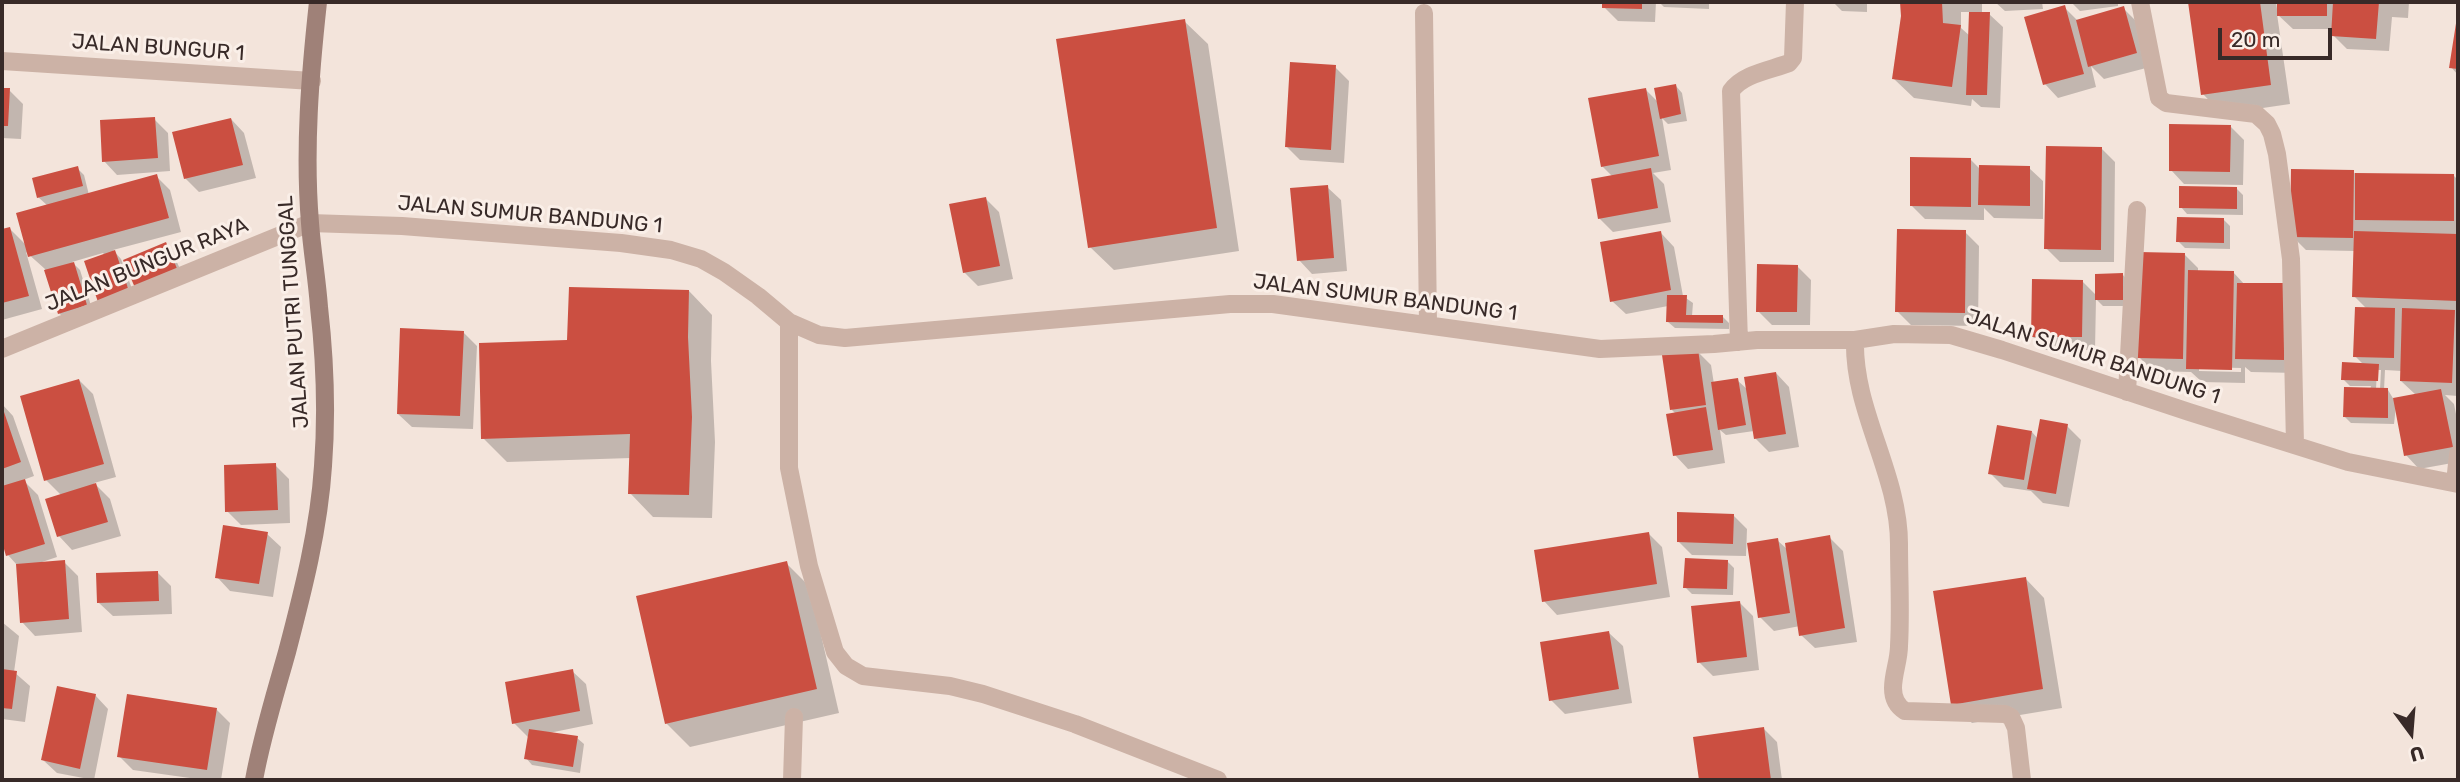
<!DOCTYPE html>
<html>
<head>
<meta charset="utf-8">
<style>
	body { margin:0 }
	#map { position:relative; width:2460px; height:782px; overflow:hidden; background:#f3e4db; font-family:Rubik,sans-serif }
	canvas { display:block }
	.frame { position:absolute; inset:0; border:4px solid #382a28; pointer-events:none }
	.north { position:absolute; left:2376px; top:698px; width:70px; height:70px; -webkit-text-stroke:5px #faefe8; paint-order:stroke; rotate:164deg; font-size:19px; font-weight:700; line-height:28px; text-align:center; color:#382a28 }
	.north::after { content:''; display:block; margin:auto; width:24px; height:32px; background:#382a28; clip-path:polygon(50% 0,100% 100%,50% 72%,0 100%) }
	.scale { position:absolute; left:2218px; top:28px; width:114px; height:32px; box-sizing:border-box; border:4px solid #382a28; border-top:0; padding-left:9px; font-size:21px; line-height:24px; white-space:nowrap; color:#382a28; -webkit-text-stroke:5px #faefe8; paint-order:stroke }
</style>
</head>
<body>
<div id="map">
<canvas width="2460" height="782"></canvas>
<div class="frame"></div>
<div class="north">U</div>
<div class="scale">20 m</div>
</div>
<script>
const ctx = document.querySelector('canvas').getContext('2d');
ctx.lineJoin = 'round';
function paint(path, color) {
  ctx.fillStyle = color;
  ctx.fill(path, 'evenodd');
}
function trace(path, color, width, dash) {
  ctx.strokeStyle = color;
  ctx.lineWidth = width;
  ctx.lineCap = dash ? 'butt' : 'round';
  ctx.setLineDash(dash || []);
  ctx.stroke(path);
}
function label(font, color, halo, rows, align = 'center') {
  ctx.font = font + ' Rubik,sans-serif';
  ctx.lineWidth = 6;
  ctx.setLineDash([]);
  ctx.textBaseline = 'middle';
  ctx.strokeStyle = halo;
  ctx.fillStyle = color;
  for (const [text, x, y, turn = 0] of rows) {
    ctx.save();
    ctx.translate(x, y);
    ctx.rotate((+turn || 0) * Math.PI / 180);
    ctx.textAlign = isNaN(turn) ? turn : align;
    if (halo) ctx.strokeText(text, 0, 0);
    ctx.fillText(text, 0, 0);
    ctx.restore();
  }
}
paint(new Path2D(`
	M 1604,2 L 1656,2 L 1655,22 L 1618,21 L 1604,7 Z
	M 1659,2 L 1709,2 L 1709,9 L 1664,7 Z
	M 1767,2 L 1784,2 L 1784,4 L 1768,3 Z
	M 1833,2 L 1893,2 L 1867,2 L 1867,12 L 1842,11 Z
	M 1902,2 L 1982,2 L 1982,14 L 1989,14 L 2003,27 L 2000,108 L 1981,107 L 1972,99 L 1971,106 L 1914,98 L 1894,79 L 1903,16 ZM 1961,12 L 1971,12 L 1970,36 L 1961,28 Z
	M 1995,2 L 2042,2 L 2043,9 L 2005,11 Z
	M 2071,2 L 2118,2 L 2118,6 L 2080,11 Z
	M 2190,2 L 2276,2 L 2277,9 L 2279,9 L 2279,2 L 2409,2 L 2408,18 L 2392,17 L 2389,51 L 2347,49 L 2333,35 L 2333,29 L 2293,29 L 2277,14 L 2290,104 L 2222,114 L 2203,94 Z
	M 2064,7 L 2078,21 L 2123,8 L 2137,22 L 2150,67 L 2104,79 L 2091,66 L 2096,87 L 2058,98 L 2045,84 Z
	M 2458,19 L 2458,75 L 2451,67 Z
	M 1184,21 L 1208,44 L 1239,251 L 1114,270 L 1090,247 Z
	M 1335,67 L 1349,81 L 1344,163 L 1300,160 L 1286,146 Z
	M 1676,86 L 1682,93 L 1687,121 L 1668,124 L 1662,118 L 1671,170 L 1653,173 L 1664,184 L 1671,222 L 1613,232 L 1599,218 L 1613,177 L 1602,166 L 1646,90 L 1659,103 Z
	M 2,90 L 9,90 L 23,104 L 21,139 L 2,138 Z
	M 154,119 L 168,133 L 170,171 L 117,175 L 104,161 Z
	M 231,119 L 244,133 L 256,178 L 199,192 L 185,178 Z
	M 2231,127 L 2244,140 L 2243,185 L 2184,184 L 2171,170 Z
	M 2101,148 L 2115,162 L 2114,262 L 2060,262 L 2046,248 Z
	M 1971,160 L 1980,169 L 2029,168 L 2043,181 L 2043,219 L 1994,218 L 1984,208 L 1984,220 L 1925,219 L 1911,205 Z
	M 77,168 L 84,175 L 89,195 L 156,176 L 170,190 L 181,232 L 113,250 L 121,259 L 135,297 L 103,253 L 72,262 L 80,270 L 93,312 L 66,320 L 59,313 L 45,269 L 26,252 L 42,309 L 2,320 L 2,231 L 10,229 L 27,246 L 48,206 L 38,197 Z
	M 2353,172 L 2356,174 L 2454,176 L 2458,180 L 2458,396 L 2445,395 L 2454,404 L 2458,424 L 2458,462 L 2419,469 L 2406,455 L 2396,406 L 2394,424 L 2351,423 L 2344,416 L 2370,390 L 2371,386 L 2350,386 L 2343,379 L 2364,365 L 2355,356 L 2367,309 L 2354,296 L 2355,251 L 2306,250 L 2292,236 ZM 2377,370 L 2381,370 L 2380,390 L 2376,389 ZM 2385,370 L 2402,371 L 2401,381 L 2416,395 L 2394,400 L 2388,390 L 2384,390 Z
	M 1327,187 L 1341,200 L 1347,271 L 1312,274 L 1299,260 Z
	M 2237,189 L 2243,195 L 2243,215 L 2187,214 L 2181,207 Z
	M 986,199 L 999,212 L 1013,279 L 978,286 L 964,272 Z
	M 2223,219 L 2230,226 L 2230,249 L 2185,248 L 2178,241 Z
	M 1965,232 L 1979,246 L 1978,326 L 1911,325 L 1897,311 Z
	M 1661,233 L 1674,247 L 1683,296 L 1693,303 L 1692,316 L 1722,316 L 1729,323 L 1729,329 L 1675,328 L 1668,322 L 1668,306 L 1626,314 L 1612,301 Z
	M 165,244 L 172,251 L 184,278 L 125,261 Z
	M 2185,255 L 2198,268 L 2198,272 L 2233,272 L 2245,285 L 2284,285 L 2297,373 L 2251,372 L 2245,367 L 2245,383 L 2202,382 L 2191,372 L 2153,371 L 2139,357 ZM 2199,367 L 2241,368 L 2241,372 L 2199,371 Z
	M 1797,266 L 1811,280 L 1810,325 L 1772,325 L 1758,311 Z
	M 2123,275 L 2129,282 L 2129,306 L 2103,306 L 2096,299 L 2095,350 L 2046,350 L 2032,336 L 2082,281 L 2097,296 Z
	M 689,291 L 712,315 L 711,361 L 715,442 L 712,518 L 653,517 L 630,493 L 631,458 L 507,462 L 483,438 Z
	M 463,332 L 477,346 L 473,429 L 412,427 L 398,414 Z
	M 1697,351 L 1711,365 L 1714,384 L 1737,380 L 1748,390 L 1776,373 L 1789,387 L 1799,447 L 1769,452 L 1755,438 L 1754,431 L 1726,435 L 1720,430 L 1725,463 L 1688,469 L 1675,455 L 1676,414 L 1672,410 Z
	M 79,380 L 93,394 L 116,477 L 94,483 L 110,499 L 121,536 L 72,550 L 59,536 L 62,496 L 46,480 Z
	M 2,404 L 13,416 L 34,476 L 23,480 L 38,495 L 57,557 L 42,562 L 64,562 L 78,576 L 82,632 L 35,636 L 22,622 L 17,565 L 8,555 L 2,536 Z
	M 2067,426 L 2081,440 L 2069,507 L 2043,503 L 2031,491 L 2004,487 L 1990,473 L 2032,432 L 2038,439 Z
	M 275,465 L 289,479 L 290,523 L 241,525 L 227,511 Z
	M 1733,515 L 1747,529 L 1746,556 L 1692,555 L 1678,541 Z
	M 1648,533 L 1662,547 L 1670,597 L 1557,615 L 1544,601 Z
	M 267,534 L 281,547 L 273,597 L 230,591 L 217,577 Z
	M 1829,537 L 1843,551 L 1857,642 L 1815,648 L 1801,635 L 1800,626 L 1774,631 L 1760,617 L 1777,540 L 1788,550 Z
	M 1727,561 L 1734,568 L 1733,595 L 1692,594 L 1685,587 Z
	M 786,563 L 810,587 L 839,713 L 690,747 L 666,723 Z
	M 158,573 L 171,586 L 172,614 L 113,616 L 99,603 Z
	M 2025,578 L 2044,598 L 2062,708 L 1972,723 L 1952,704 Z
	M 1739,602 L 1753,616 L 1759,670 L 1713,676 L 1699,662 Z
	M 2,622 L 19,636 L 14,672 L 30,686 L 25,722 L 2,719 Z
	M 1609,633 L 1623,646 L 1632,703 L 1565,714 L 1551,700 Z
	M 572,671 L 586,684 L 593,724 L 549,733 L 577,738 L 584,744 L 580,773 L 532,765 L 526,758 L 529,738 L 514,723 Z
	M 95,695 L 108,709 L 94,780 L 57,773 L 43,760 Z
	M 216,709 L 230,723 L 221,780 L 204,780 L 133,770 L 119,756 Z
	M 1763,728 L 1777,742 L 1782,780 L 1700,780 L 1694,739 Z`), '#0003');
paint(new Path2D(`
	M 1602,2 L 1642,2 L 1642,9 L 1602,8 Z
	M 1900,2 L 1942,2 L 1943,23 L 1961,25 L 1952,87 L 1892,79 L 1901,16 Z
	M 2188,2 L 2260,2 L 2271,85 L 2201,95 Z
	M 2277,2 L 2327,2 L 2327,16 L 2277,16 Z
	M 2333,2 L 2379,2 L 2376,39 L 2331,36 Z
	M 2065,5 L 2084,74 L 2043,85 L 2024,17 Z
	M 2124,6 L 2137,53 L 2088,67 L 2076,20 Z
	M 1969,12 L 1990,12 L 1987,95 L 1966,95 Z
	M 2457,17 L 2458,17 L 2458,69 L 2449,68 Z
	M 1185,19 L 1217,228 L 1088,248 L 1056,39 Z
	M 1290,62 L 1336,65 L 1331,150 L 1285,147 Z
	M 1676,84 L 1681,114 L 1660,119 L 1654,88 Z
	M 2,88 L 10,88 L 8,126 L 2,126 Z
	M 1646,88 L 1659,156 L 1601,167 L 1588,98 Z
	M 155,117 L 158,158 L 102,162 L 100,120 Z
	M 231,118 L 243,165 L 184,179 L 172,132 Z
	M 2169,124 L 2231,125 L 2230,172 L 2169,171 Z
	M 2046,146 L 2102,147 L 2101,250 L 2044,249 Z
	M 1910,157 L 1971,158 L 1971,207 L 1910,206 Z
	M 1979,165 L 2030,166 L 2030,206 L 1978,205 Z
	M 78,166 L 83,186 L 37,198 L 32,178 Z
	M 1651,168 L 1658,208 L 1598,219 L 1591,179 Z
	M 2291,169 L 2354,170 L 2353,238 L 2290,237 Z
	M 2355,173 L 2454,174 L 2454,221 L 2355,220 Z
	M 157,174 L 169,218 L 28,257 L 16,213 Z
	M 1328,185 L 1334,258 L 1297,261 L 1290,188 Z
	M 2179,186 L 2237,187 L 2237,209 L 2179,208 Z
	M 986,197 L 1000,266 L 963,273 L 949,204 Z
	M 2177,217 L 2224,218 L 2224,243 L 2176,242 Z
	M 10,227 L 29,296 L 2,303 L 2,229 Z
	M 1897,229 L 1966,230 L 1965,313 L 1895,312 Z
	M 1661,231 L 1671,290 L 1610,302 L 1600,242 Z
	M 2354,231 L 2458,234 L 2458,301 L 2352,297 Z
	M 166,242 L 178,271 L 136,290 L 123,260 Z
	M 115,250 L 129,291 L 98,302 L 84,261 Z
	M 2139,252 L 2185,253 L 2183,359 L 2137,358 Z
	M 74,262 L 87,305 L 58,314 L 44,270 Z
	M 1757,264 L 1798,265 L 1797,312 L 1756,312 Z
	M 2188,270 L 2234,271 L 2232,370 L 2186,369 Z
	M 2123,273 L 2123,300 L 2095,300 L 2095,274 Z
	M 2032,279 L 2083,280 L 2082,337 L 2031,337 Z
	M 2237,283 L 2285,283 L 2284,360 L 2235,359 Z
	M 569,287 L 689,290 L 688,337 L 692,417 L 689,495 L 628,494 L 630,434 L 481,439 L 479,343 L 567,340 Z
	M 1667,295 L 1687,295 L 1686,315 L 1723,315 L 1723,323 L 1666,322 Z
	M 2355,307 L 2395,308 L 2394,358 L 2353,357 Z
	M 2402,308 L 2455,310 L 2452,383 L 2400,381 Z
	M 400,328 L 464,331 L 460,416 L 397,414 Z
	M 1698,349 L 1706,405 L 1670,410 L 1662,355 Z
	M 2342,362 L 2379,364 L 2378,381 L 2341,380 Z
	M 1776,372 L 1786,434 L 1754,439 L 1744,377 Z
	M 1738,378 L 1746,425 L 1718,430 L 1711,382 Z
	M 79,379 L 104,464 L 44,481 L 20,396 Z
	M 2344,387 L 2388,388 L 2388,418 L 2343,417 Z
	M 2441,389 L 2453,447 L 2404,456 L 2393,398 Z
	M 2,406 L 21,462 L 2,469 Z
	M 1706,407 L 1713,450 L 1673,456 L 1666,414 Z
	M 2040,419 L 2068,424 L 2056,494 L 2027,489 Z
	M 1997,425 L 2032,431 L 2024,480 L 1988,474 Z
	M 276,463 L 278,510 L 225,512 L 224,465 Z
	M 25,479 L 45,544 L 6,556 L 2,542 L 2,486 Z
	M 96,483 L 108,522 L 57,537 L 45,499 Z
	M 1677,512 L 1734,514 L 1733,544 L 1677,542 Z
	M 223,525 L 268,532 L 259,584 L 215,578 Z
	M 1649,532 L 1657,584 L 1542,602 L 1534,550 Z
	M 1830,535 L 1845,628 L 1799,636 L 1785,543 Z
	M 1778,538 L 1790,613 L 1758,618 L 1747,543 Z
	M 1685,558 L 1728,560 L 1727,589 L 1683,588 Z
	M 65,560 L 69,619 L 20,623 L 16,564 Z
	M 787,561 L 817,689 L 665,724 L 636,596 Z
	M 158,571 L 159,601 L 97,603 L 96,573 Z
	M 2026,577 L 2043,689 L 1951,705 L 1933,591 Z
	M 1740,601 L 1747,657 L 1697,663 L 1691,606 Z
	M 1609,631 L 1619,689 L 1549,701 L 1540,642 Z
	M 2,669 L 17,671 L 12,709 L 2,708 Z
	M 573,669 L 580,711 L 512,724 L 505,682 Z
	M 57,686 L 96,694 L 80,769 L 41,760 Z
	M 127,694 L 217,708 L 207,770 L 117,757 Z
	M 1764,727 L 1771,780 L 1699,780 L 1693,737 Z
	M 529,729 L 578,736 L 573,767 L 524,759 Z`), '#cb4f41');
trace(new Path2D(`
	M 2140,2 L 2159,98 L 2166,103 L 2256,114 L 2267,124 L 2272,134 L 2277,154 L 2291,259 L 2295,445
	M 1424,13 L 1428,324
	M 2,61 L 312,81
	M 789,322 L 789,468 L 809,566 L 835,652 L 846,666 L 863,676 L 950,686 L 983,694 L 1075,724 L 1218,780
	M 1855,340 C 1853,411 1899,473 1899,544 C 1899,578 1901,612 1899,646 C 1899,660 1893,674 1893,688 C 1893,698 1897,706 1905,711 L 2005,714 L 2011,717 L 2016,728 L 2022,780
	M 1739,342 L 1731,91 C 1742,74 1771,70 1789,63 L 1793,58 L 1795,2
	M 2,349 L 310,223 L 402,226 L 621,243 L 671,250 L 701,259 L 724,272 L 758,296 L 789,322 L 819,335 L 845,338 L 1230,304 L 1273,304 L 1600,349 L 1714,344 L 1757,340 L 1855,340 L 1894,334 L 1951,335 L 2002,350 L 2189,412 L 2348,462 L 2458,484
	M 2127,392 L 2137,210
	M 2455,483 L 2458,454
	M 792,780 L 794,717`), '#ccb2a6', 18);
trace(new Path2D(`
	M 254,780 C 262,736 275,695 287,652 C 303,591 319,529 323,466 C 327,413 325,360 319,307 C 317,279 312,251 310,223 C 304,150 310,75 318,2`), '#9f8178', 18);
label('21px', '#382a28', '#faefe8', [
	["JALAN BUNGUR 1",158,48,4],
	["JALAN SUMUR BANDUNG 1",530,215,5],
	["JALAN BUNGUR RAYA",147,265,-22],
	["JALAN SUMUR BANDUNG 1",1385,298,7],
	["JALAN PUTRI TUNGGAL",294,312,-94],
	["JALAN SUMUR BANDUNG 1",2093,357,18]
]);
</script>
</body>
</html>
